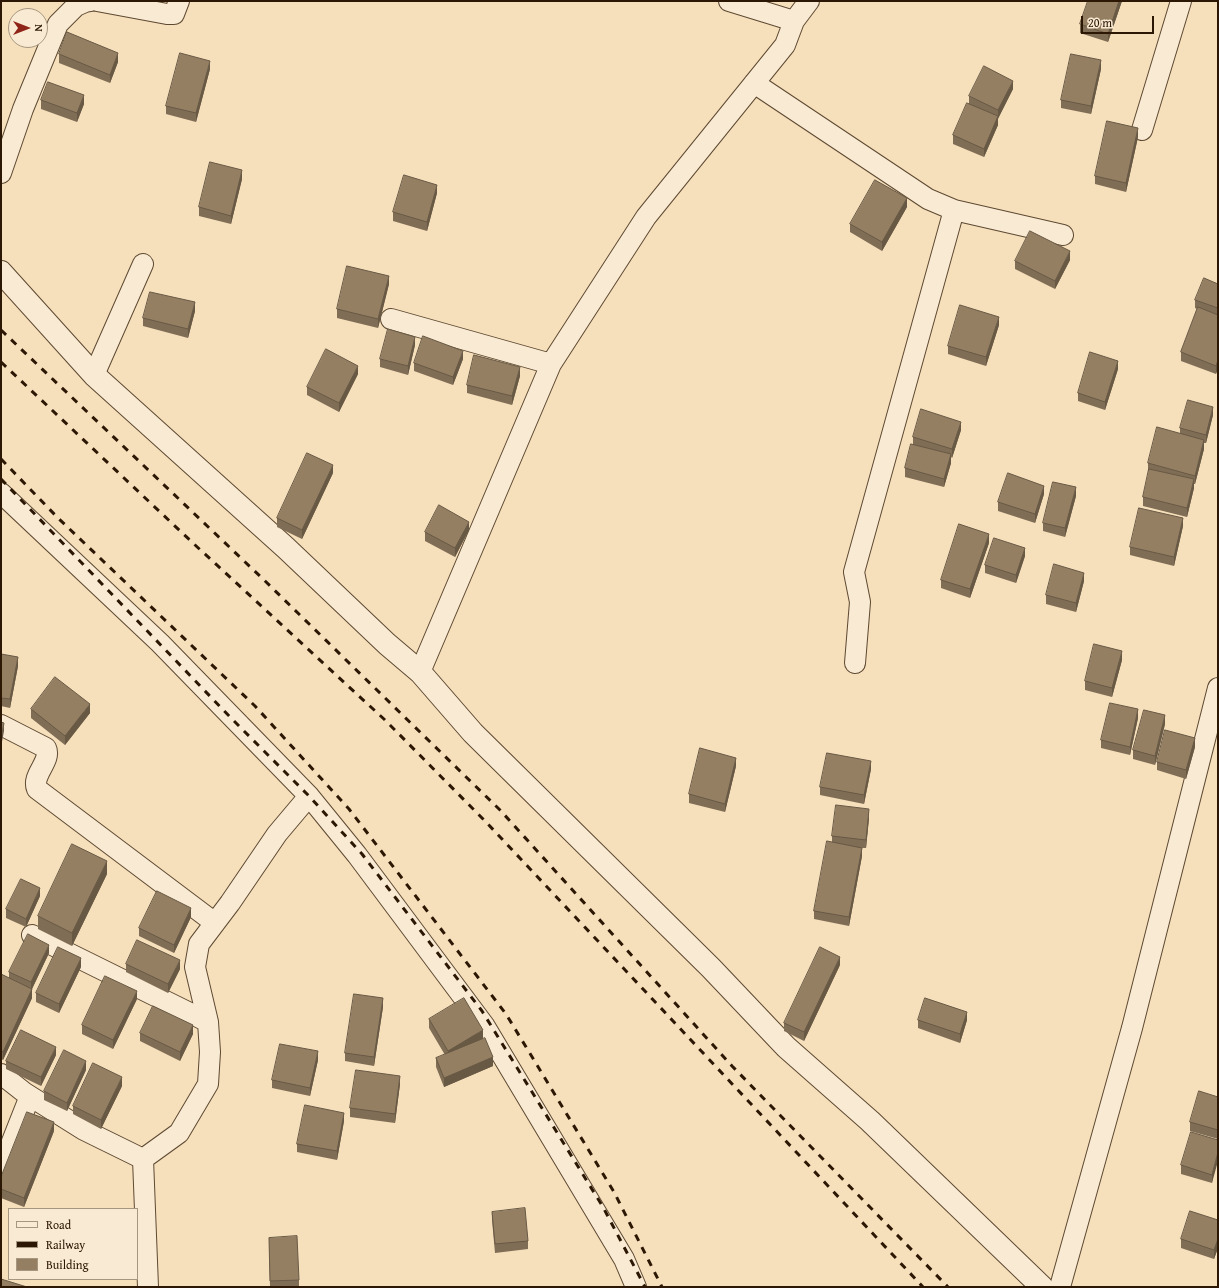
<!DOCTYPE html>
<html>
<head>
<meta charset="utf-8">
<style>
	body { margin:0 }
	#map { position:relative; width:1219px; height:1288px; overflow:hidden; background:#f6dfbb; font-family:"Gentium Book Plus",serif }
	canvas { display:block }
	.frame { position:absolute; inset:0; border:2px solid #2c1704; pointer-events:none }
	.legend { position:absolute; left:8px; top:1208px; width:130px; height:72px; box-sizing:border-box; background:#f9ead3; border:1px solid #a79680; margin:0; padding:5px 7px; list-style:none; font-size:12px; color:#2c1704 }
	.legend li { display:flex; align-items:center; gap:8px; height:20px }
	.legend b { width:20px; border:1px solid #a79680 }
	.north { position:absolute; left:8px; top:8px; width:40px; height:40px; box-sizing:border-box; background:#f9ead3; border:1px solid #a79680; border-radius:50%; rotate:90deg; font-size:11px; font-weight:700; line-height:16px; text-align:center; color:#2c1704 }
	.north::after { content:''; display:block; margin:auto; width:14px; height:18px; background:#8f2418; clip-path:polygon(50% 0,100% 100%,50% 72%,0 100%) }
	.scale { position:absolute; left:1081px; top:16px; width:73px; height:18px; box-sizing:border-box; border:2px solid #2c1704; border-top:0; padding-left:5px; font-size:12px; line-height:14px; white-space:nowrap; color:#2c1704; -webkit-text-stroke:3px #f9ead3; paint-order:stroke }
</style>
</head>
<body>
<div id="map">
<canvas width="1219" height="1288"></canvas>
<div class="frame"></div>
<ul class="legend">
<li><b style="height:5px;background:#f9ead3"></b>Road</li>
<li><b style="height:5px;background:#2c1704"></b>Railway</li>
<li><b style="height:11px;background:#957f63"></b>Building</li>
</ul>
<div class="north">N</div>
<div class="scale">20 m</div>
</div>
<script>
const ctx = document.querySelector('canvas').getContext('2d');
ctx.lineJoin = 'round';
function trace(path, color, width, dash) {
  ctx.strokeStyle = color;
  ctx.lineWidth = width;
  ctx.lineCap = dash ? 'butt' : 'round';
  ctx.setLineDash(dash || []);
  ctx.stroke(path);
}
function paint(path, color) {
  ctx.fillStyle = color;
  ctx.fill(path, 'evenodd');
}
const minor = new Path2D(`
	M 97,1 L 167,14 L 174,14 L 179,1
	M 729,1 L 794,21
	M 754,83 L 928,199 L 954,210 L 1063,235
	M 1142,130 L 1181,1
	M 1,173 L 23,109 L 58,24 L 76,6 L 85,2 L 91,1
	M 391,319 L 551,364
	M 94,375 L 143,264
	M 1,493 L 160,643 L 309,796 L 357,855 L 484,1025 L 624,1259 L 636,1287
	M 855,663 L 860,602 L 854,572 L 954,210
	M 420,672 L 551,364 L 646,217 L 785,45 L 794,21 L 809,1
	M 1,725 L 46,748 C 52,761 31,775 37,789 L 215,923
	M 32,935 L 208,1022
	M 1,1074 L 25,1093 L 84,1130 L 143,1159 L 179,1133 L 208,1084 L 210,1052 L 208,1022 L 195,967 L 199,944 L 230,903 L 277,834 L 309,796
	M 143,1159 L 148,1287
	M 1,1169 L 30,1096
	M 1060,1287 L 1132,1028 L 1218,688`);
const tertiary = new Path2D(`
	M 1,272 L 94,375 L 286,548 L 387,644 L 420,672 L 473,733 L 711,968 L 786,1047 L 870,1121 L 1042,1287`);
trace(minor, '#5e4932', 22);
trace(tertiary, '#5e4932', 24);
trace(minor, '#f9ead3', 20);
trace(tertiary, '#f9ead3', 22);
trace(new Path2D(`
	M 1,330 L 263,579 L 500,810 L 732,1066 L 948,1287
	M 1,362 L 194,544 L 385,720 L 486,822 L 923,1287
	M 1,459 L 58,518 L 255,706 L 349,809 L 506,1014 L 614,1192 L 662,1287
	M 1,479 L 231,718 L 309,796 L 362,854 L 482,1011 L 603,1207 L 645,1287`), '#2c1704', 3, [7, 7]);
paint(new Path2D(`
	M 1122,1 L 1108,42 L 1080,33 L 1080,24 Z
	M 59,54 L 118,62 L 110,83 L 59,63 Z
	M 210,69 L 196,122 L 166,114 L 166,106 Z
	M 1101,69 L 1091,114 L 1061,108 L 1061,100 Z
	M 1013,89 L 998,118 L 998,125 L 984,157 L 953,144 L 953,135 L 969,104 L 969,96 Z
	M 41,100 L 84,104 L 77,122 L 41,109 Z
	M 1138,137 L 1126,192 L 1095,184 L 1095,176 Z
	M 242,179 L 231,224 L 199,216 L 199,207 Z
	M 437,193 L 427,231 L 393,221 L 393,212 Z
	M 907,207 L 882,251 L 850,232 L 850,224 Z
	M 1070,260 L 1055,289 L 1015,269 L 1015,261 Z
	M 389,284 L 378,328 L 337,318 L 337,309 Z
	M 1218,284 L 1218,368 L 1216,374 L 1181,361 L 1181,352 L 1197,309 L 1195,308 L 1195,300 Z
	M 195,311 L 188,338 L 143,326 L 143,318 Z
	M 999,325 L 986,366 L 948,354 L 948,346 Z
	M 415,345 L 408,375 L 380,367 L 380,359 Z
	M 463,359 L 453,385 L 414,371 L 414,363 Z
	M 1118,369 L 1105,410 L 1078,401 L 1078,393 Z
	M 358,374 L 339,412 L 307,395 L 307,387 Z
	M 520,376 L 512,405 L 467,393 L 467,385 Z
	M 1213,415 L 1206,443 L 1204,443 L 1204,449 L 1195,484 L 1194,484 L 1194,488 L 1187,517 L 1143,506 L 1143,497 L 1149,472 L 1148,471 L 1148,463 L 1180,434 L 1180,428 Z
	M 961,430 L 952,458 L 951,457 L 951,463 L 944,487 L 905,477 L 905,468 L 913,444 L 913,437 Z
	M 333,473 L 302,539 L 277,527 L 277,518 Z
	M 1044,494 L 1035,523 L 998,511 L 998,502 Z
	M 1076,496 L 1065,537 L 1043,531 L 1043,523 Z
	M 1183,526 L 1174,566 L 1130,555 L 1130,547 Z
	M 469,530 L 455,557 L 425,541 L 425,532 Z
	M 989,543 L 970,598 L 941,588 L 941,580 Z
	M 1025,556 L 1016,583 L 985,573 L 985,565 Z
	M 1084,581 L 1076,612 L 1046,604 L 1046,595 Z
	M 1,654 L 18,666 L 10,708 L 1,706 Z
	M 1122,660 L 1112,697 L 1085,690 L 1085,681 Z
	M 31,709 L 90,713 L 65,745 L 31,718 Z
	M 1138,718 L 1130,755 L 1101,748 L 1101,740 Z
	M 1165,724 L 1155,765 L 1133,759 L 1133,750 Z
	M 1195,747 L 1186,779 L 1157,770 L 1157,762 Z
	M 736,766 L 725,812 L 689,803 L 689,794 Z
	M 871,769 L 864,804 L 820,795 L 820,787 Z
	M 869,818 L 866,848 L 862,848 L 862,856 L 849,926 L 814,919 L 814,911 L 832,842 L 832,836 Z
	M 107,874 L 72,946 L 38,929 L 38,916 Z
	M 40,896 L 26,927 L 6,918 L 6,909 Z
	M 191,917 L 174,953 L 139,936 L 139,928 Z
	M 49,953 L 32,989 L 32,998 L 3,1060 L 1,1059 L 1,974 L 9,978 L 9,972 Z
	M 126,964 L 180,969 L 168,993 L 126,972 Z
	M 840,965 L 804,1041 L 784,1031 L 784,1023 Z
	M 81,967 L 59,1013 L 36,1002 L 36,993 Z
	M 137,999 L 113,1049 L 82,1034 L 82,1025 Z
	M 383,1007 L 374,1066 L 345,1061 L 345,1053 Z
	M 429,1019 L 483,1038 L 493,1066 L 444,1087 L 436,1067 L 436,1058 L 445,1055 L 429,1028 Z
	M 918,1020 L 967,1020 L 960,1043 L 918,1028 Z
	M 140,1033 L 193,1034 L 180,1061 L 140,1041 Z
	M 56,1055 L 41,1086 L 6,1069 L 6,1061 Z
	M 318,1060 L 310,1096 L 272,1088 L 272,1080 Z
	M 86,1070 L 67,1111 L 44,1100 L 44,1091 Z
	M 400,1084 L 395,1123 L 350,1117 L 350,1108 Z
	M 122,1086 L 101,1129 L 73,1114 L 73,1106 Z
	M 1218,1097 L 1218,1139 L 1190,1131 L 1190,1122 Z
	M 344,1121 L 337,1160 L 297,1152 L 297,1144 Z
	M 54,1131 L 24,1207 L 1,1198 L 1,1177 Z
	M 1218,1140 L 1212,1183 L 1181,1174 L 1181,1165 Z
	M 492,1212 L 528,1241 L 528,1249 L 495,1253 L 492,1220 Z
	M 1218,1220 L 1218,1248 L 1214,1259 L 1181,1248 L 1181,1239 Z
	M 269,1238 L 299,1280 L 299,1287 L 270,1287 Z`), '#806d55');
paint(new Path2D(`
	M 1119,1 L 1122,1 L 1108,42 L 1108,34 Z
	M 118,53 L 118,62 L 110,83 L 110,75 Z
	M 1101,60 L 1101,69 L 1091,114 L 1091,106 Z
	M 210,61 L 210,69 L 196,122 L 196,113 Z
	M 1013,81 L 1013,89 L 998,119 L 998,110 Z
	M 84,95 L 84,104 L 77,122 L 77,113 Z
	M 998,116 L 998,125 L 984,157 L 984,149 Z
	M 1138,128 L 1138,137 L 1126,192 L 1126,183 Z
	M 242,170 L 242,179 L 231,224 L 231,216 Z
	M 437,185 L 437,193 L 427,231 L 427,222 Z
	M 907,198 L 907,207 L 882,251 L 882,242 Z
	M 1070,251 L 1070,260 L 1055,289 L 1055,281 Z
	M 389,276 L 389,284 L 378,328 L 378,319 Z
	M 195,302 L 195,311 L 188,338 L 188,329 Z
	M 999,317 L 999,325 L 986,366 L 986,357 Z
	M 415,337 L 415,345 L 408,375 L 408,366 Z
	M 463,351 L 463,359 L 453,385 L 453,377 Z
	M 1218,360 L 1218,368 L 1216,374 L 1216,366 Z
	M 1118,361 L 1118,369 L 1105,410 L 1105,402 Z
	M 358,366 L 358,374 L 339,412 L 339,403 Z
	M 520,367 L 520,376 L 512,405 L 512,396 Z
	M 1213,407 L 1213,415 L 1206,443 L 1206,435 Z
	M 961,422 L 961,430 L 952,458 L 952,449 Z
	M 1204,440 L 1204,449 L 1195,484 L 1195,476 Z
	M 951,454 L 951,463 L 944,487 L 944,479 Z
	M 333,465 L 333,473 L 302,539 L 302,530 Z
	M 1194,479 L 1194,488 L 1187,517 L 1187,508 Z
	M 1044,486 L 1044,494 L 1035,523 L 1035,514 Z
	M 1076,487 L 1076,496 L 1065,537 L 1065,528 Z
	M 1183,518 L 1183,526 L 1174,566 L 1174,557 Z
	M 469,522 L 469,530 L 455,557 L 455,548 Z
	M 989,534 L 989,543 L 970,598 L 970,589 Z
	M 1025,548 L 1025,556 L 1016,583 L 1016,575 Z
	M 1084,573 L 1084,581 L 1076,612 L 1076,603 Z
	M 1122,651 L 1122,660 L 1112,697 L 1112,688 Z
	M 18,657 L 18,666 L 10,708 L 10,699 Z
	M 90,704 L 90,713 L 65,745 L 65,736 Z
	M 1138,709 L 1138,718 L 1130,755 L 1130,747 Z
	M 1165,715 L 1165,724 L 1155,765 L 1155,756 Z
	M 4,723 L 4,731 L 1,747 L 1,739 Z
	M 1195,738 L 1195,747 L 1186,779 L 1186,770 Z
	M 736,758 L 736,766 L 725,812 L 725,804 Z
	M 871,761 L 871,769 L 864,804 L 864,795 Z
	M 869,809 L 869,818 L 866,848 L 866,840 Z
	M 862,848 L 862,856 L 849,926 L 849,917 Z
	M 107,861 L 107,874 L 72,946 L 72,933 Z
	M 40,888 L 40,896 L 26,927 L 26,919 Z
	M 191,908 L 191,917 L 174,953 L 174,945 Z
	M 49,945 L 49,953 L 32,989 L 32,998 L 3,1060 L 3,1052 L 31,991 L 31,982 Z
	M 840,957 L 840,965 L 804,1041 L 804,1032 Z
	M 81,958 L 81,967 L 59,1013 L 59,1004 Z
	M 180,960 L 180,969 L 168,993 L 168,984 Z
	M 137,991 L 137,999 L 113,1049 L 113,1040 Z
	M 383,998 L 383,1007 L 374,1066 L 374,1057 Z
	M 967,1012 L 967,1020 L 960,1043 L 960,1034 Z
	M 193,1025 L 193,1034 L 180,1061 L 180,1052 Z
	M 483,1030 L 483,1038 L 448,1059 L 448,1051 Z
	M 56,1047 L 56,1055 L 41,1086 L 41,1077 Z
	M 318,1051 L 318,1060 L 310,1096 L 310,1088 Z
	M 493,1057 L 493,1066 L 444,1087 L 444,1078 Z
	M 86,1061 L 86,1070 L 67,1111 L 67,1103 Z
	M 400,1076 L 400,1084 L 395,1123 L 395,1114 Z
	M 122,1077 L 122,1086 L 101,1129 L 101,1120 Z
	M 344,1113 L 344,1121 L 337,1160 L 337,1151 Z
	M 54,1122 L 54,1131 L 24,1207 L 24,1198 Z
	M 1218,1152 L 1218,1161 L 1212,1183 L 1212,1175 Z
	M 1218,1239 L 1218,1248 L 1214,1259 L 1214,1250 Z`), '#685945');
const building = new Path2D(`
	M 1088,1 L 1119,1 L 1108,34 L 1080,24 Z
	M 67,32 L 118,53 L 110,75 L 59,54 Z
	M 180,53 L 210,61 L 196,113 L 166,106 Z
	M 1071,54 L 1101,60 L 1091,106 L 1061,100 Z
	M 984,66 L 1013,81 L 998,110 L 969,96 Z
	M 48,82 L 84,95 L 77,113 L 41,100 Z
	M 967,103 L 998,116 L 984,149 L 953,135 Z
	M 1107,121 L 1138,128 L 1126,183 L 1095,176 Z
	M 210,162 L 242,170 L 231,216 L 199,207 Z
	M 404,175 L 437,185 L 427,222 L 393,212 Z
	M 875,180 L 907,198 L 882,242 L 850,224 Z
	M 1030,231 L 1070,251 L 1055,281 L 1015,261 Z
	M 347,266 L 389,276 L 378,319 L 337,309 Z
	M 1204,278 L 1218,284 L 1218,308 L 1195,300 Z
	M 150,292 L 195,302 L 188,329 L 143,318 Z
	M 960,305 L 999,317 L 986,357 L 948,346 Z
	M 1198,307 L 1218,315 L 1218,360 L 1216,366 L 1181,352 Z
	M 388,329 L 415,337 L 408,366 L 380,359 Z
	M 423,336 L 463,351 L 453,377 L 414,363 Z
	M 326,349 L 358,366 L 339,403 L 307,387 Z
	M 1090,352 L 1118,361 L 1105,402 L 1078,393 Z
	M 474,355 L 520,367 L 512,396 L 467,385 Z
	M 1188,400 L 1213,407 L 1206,435 L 1180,428 Z
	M 921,409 L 961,422 L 952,449 L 913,437 Z
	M 1157,427 L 1204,440 L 1195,476 L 1148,463 Z
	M 911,444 L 951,454 L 944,479 L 905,468 Z
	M 307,453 L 333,465 L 302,530 L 277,518 Z
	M 1149,469 L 1194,479 L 1187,508 L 1143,497 Z
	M 1008,473 L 1044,486 L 1035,514 L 998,502 Z
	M 1053,482 L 1076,487 L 1065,528 L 1043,523 Z
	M 439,505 L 469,522 L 455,548 L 425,532 Z
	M 1139,508 L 1183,518 L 1174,557 L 1130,547 Z
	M 959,524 L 989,534 L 970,589 L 941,580 Z
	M 994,538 L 1025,548 L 1016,575 L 985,565 Z
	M 1054,564 L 1084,573 L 1076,603 L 1046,595 Z
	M 1094,644 L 1122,651 L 1112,688 L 1085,681 Z
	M 1,654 L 18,657 L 10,699 L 1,698 Z
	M 55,677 L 90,704 L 65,736 L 31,709 Z
	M 1110,703 L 1138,709 L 1130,747 L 1101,740 Z
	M 1144,710 L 1165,715 L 1155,756 L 1133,750 Z
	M 1,722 L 4,723 L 1,739 Z
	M 1165,730 L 1195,738 L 1186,770 L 1157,762 Z
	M 700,748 L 736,758 L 725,804 L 689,794 Z
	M 827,753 L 871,761 L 864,795 L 820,787 Z
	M 836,805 L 869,809 L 866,840 L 832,836 Z
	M 827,841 L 862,848 L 849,917 L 814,911 Z
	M 72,844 L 107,861 L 72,933 L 38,916 Z
	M 21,879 L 40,888 L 26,919 L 6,909 Z
	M 157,891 L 191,908 L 174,945 L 139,928 Z
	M 28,934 L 49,945 L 31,982 L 9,972 Z
	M 137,940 L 180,960 L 168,984 L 126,964 Z
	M 58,947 L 81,958 L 59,1004 L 36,993 Z
	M 820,947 L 840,957 L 804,1032 L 784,1023 Z
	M 1,974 L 32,989 L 3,1052 L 1,1051 Z
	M 105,976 L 137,991 L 113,1040 L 82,1025 Z
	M 354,994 L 383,998 L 374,1057 L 345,1053 Z
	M 464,998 L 483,1030 L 448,1051 L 429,1019 Z
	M 925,998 L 967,1012 L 960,1034 L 918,1020 Z
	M 153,1006 L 193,1025 L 180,1052 L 140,1033 Z
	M 21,1030 L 56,1047 L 41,1077 L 6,1061 Z
	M 485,1038 L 493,1057 L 444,1078 L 436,1058 Z
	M 280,1044 L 318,1051 L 310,1088 L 272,1080 Z
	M 64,1050 L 86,1061 L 67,1103 L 44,1091 Z
	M 93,1063 L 122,1077 L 101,1120 L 73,1106 Z
	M 356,1070 L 400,1076 L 395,1114 L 350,1108 Z
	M 1199,1091 L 1218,1097 L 1218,1130 L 1190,1122 Z
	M 305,1105 L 344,1113 L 337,1151 L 297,1144 Z
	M 27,1112 L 54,1122 L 24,1198 L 1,1189 L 1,1177 Z
	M 1191,1132 L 1218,1140 L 1218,1152 L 1212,1175 L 1181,1165 Z
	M 525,1208 L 528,1241 L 495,1244 L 492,1212 Z
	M 1190,1211 L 1218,1220 L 1218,1239 L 1214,1250 L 1181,1239 Z
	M 297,1236 L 299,1280 L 270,1281 L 269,1238 Z
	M 1,1279 L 27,1287 L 1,1287 Z`);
paint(building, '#957f63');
trace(building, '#685945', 1);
</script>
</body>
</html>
